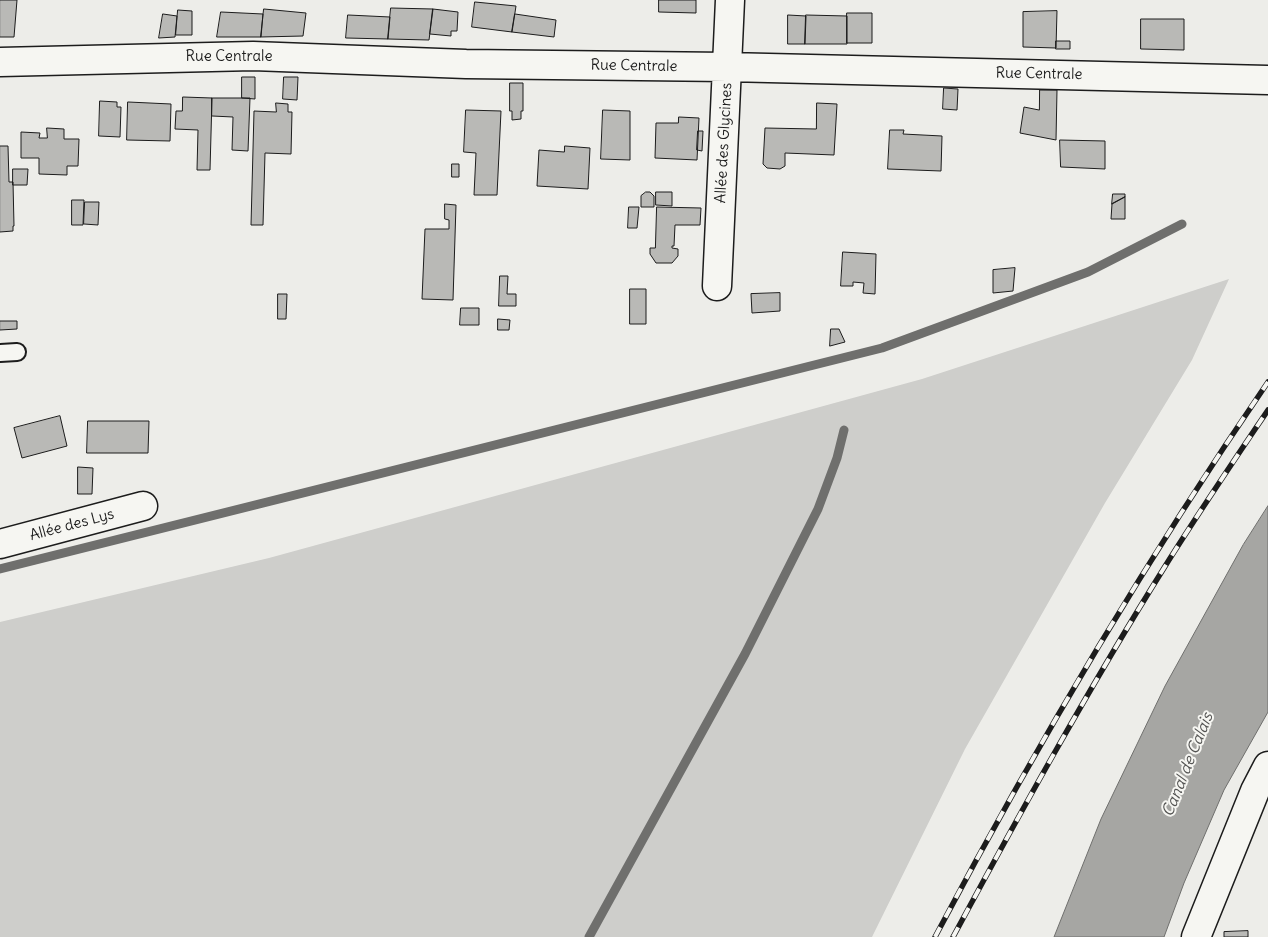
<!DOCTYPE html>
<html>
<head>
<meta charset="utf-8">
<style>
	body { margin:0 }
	canvas { display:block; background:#edede9 }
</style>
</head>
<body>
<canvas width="1268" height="937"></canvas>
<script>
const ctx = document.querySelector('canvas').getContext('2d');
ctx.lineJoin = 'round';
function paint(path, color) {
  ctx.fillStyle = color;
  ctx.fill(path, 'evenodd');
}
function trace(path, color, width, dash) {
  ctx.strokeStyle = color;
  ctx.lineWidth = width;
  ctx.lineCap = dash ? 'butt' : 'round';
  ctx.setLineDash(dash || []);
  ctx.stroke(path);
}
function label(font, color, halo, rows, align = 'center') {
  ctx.font = font + ' Delius,sans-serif';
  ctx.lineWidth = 4;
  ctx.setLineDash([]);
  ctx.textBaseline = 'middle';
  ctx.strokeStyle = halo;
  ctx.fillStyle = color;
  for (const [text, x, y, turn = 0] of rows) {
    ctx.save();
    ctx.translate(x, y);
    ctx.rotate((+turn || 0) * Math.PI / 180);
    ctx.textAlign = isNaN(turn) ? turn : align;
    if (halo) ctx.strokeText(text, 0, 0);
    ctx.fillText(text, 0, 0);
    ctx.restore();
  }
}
paint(new Path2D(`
	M 1229,279 L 1192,360 L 1105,503 L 965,749 L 872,937 L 0,937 L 0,622 L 269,558 L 922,379 Z`), '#cececb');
const water = new Path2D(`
	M 1268,506 L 1268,712 L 1224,790 L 1184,883 L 1164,937 L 1054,937 L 1101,819 L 1165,686 L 1243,545 Z`);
paint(water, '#a6a6a3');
trace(water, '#6f6f6d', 1);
trace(new Path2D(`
	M 0,569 L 882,348 L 1088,272 L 1182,224
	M 589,937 L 745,654 L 818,509 L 837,458 L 844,430`), '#6f6f6d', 9);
const building = new Path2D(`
	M 0,0 L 17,0 L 14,37 L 0,37 Z
	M 659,0 L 696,0 L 696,13 L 659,12 Z
	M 475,2 L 516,6 L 512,32 L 472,27 Z
	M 391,8 L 433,9 L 429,40 L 388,39 Z
	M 264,9 L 306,13 L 303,36 L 261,37 Z
	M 433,9 L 458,12 L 457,31 L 451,31 L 451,36 L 430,34 Z
	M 178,10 L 192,11 L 192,35 L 176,35 Z
	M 1057,11 L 1056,48 L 1023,47 L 1023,12 Z
	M 221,12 L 263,14 L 261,37 L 217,37 Z
	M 847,13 L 872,13 L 872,43 L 847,43 Z
	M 163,14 L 177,16 L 175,37 L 159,38 Z
	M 515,14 L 556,20 L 554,37 L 512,32 Z
	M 348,15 L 390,17 L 388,39 L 346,38 Z
	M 788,15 L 806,16 L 805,44 L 788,44 Z
	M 806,15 L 847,16 L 847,44 L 805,44 Z
	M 1141,19 L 1184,19 L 1184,50 L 1141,49 Z
	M 1056,41 L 1070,41 L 1070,49 L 1056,49 Z
	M 242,77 L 255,77 L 255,99 L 242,98 Z
	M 284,77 L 298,77 L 297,100 L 283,99 Z
	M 510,83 L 523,83 L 523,111 L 521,111 L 521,119 L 512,120 L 512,111 L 510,111 Z
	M 944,88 L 958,89 L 957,110 L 943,109 Z
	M 1040,90 L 1057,90 L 1056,140 L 1020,133 L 1024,107 L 1039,110 Z
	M 183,97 L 212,98 L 210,170 L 197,170 L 198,130 L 175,129 L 176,111 L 182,111 Z
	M 212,98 L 250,98 L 248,151 L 232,150 L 233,117 L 212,116 Z
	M 100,101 L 117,102 L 117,107 L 121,107 L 120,137 L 99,136 Z
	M 128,102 L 171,104 L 170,141 L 127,140 Z
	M 276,103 L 288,104 L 288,112 L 292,112 L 291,154 L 265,153 L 263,225 L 251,225 L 254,111 L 276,112 Z
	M 817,103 L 837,104 L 834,155 L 785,153 L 785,166 L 780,169 L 767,168 L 763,164 L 765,128 L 816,129 Z
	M 466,110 L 501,111 L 497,195 L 474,195 L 476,153 L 464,152 Z
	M 603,110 L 630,111 L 630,160 L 601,159 Z
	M 679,117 L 699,118 L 697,160 L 655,158 L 656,123 L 678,123 Z
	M 47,128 L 64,129 L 64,139 L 79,139 L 78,166 L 67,166 L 67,175 L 39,174 L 39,158 L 21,158 L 21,132 L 40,133 L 39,138 L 47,138 Z
	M 890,130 L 904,130 L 903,134 L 942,136 L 941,171 L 888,169 Z
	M 698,131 L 703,131 L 702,151 L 697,150 Z
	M 1060,140 L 1105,141 L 1105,169 L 1061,167 Z
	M 0,146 L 8,146 L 9,182 L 13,182 L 14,226 L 13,226 L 13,231 L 0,232 Z
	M 565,146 L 590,148 L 588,189 L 537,186 L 539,150 L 564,152 Z
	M 452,164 L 459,164 L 459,177 L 452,177 Z
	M 13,169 L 28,169 L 27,185 L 13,185 Z
	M 646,192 L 650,192 L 654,196 L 654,207 L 641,207 L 641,196 Z
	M 656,192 L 672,192 L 672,206 L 656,205 Z
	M 1113,194 L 1125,194 L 1125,197 L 1112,204 Z
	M 1125,197 L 1125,219 L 1111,219 L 1112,204 Z
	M 72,200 L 84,200 L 83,225 L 72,225 Z
	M 85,202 L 99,202 L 98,225 L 84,224 Z
	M 445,204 L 456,205 L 453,300 L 422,299 L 425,229 L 449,229 L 449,220 L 445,219 Z
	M 629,207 L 639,207 L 637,228 L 628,228 Z
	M 657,207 L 701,208 L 700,225 L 675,225 L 674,246 L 672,246 L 672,248 L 678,249 L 678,256 L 672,263 L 656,263 L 650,254 L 650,248 L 655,248 Z
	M 843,252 L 876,254 L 875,294 L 863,293 L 864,283 L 853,282 L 853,286 L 841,286 Z
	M 1015,268 L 1013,291 L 993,293 L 993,270 Z
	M 500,276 L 508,276 L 507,294 L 516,294 L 516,306 L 499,306 Z
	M 630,289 L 646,289 L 646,324 L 630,324 Z
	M 780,293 L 780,311 L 752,313 L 751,294 Z
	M 278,294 L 287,294 L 286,319 L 278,319 Z
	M 461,308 L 479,308 L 479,325 L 460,325 Z
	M 498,319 L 510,320 L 509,330 L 498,330 Z
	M 0,321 L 17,321 L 17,329 L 0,330 Z
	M 831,329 L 839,329 L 845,342 L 830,346 Z
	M 60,416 L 67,446 L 22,458 L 14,428 Z
	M 88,421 L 149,421 L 148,453 L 87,453 Z
	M 78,467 L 93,468 L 92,494 L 78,494 Z
	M 1248,931 L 1248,937 L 1224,937 L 1224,932 Z`);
paint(building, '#b9b9b6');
trace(building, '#1c1c1c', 1);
const service = new Path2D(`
	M 0,353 L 17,352`);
const minor = new Path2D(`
	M 0,62 L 253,56 L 466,64 L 727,67 L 1268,80
	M 717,286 L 730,0
	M 0,544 L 143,506
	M 1196,937 L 1255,791 L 1268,766`);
trace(service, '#1c1c1c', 20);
trace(minor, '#1c1c1c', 31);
trace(service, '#f6f6f2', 16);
trace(minor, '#f6f6f2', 28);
const rail = new Path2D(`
	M 935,937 C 1036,746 1146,560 1268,382
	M 953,937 C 1020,813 1089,688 1164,568 C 1197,515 1233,462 1268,410`);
trace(rail, '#1c1c1c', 5.5);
trace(rail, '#f6f6f2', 4, [11]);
label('15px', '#1c1c1c', '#f6f6f2', [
	["Rue Centrale",229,57],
	["Rue Centrale",634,66,1],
	["Rue Centrale",1039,74,1],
	["Allée des Glycines",724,143,-87],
	["Allée des Lys",72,525,-15]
]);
label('italic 16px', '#535352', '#f6f6f2', [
	["Canal de Calais",1188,765,-68]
]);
</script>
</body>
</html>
